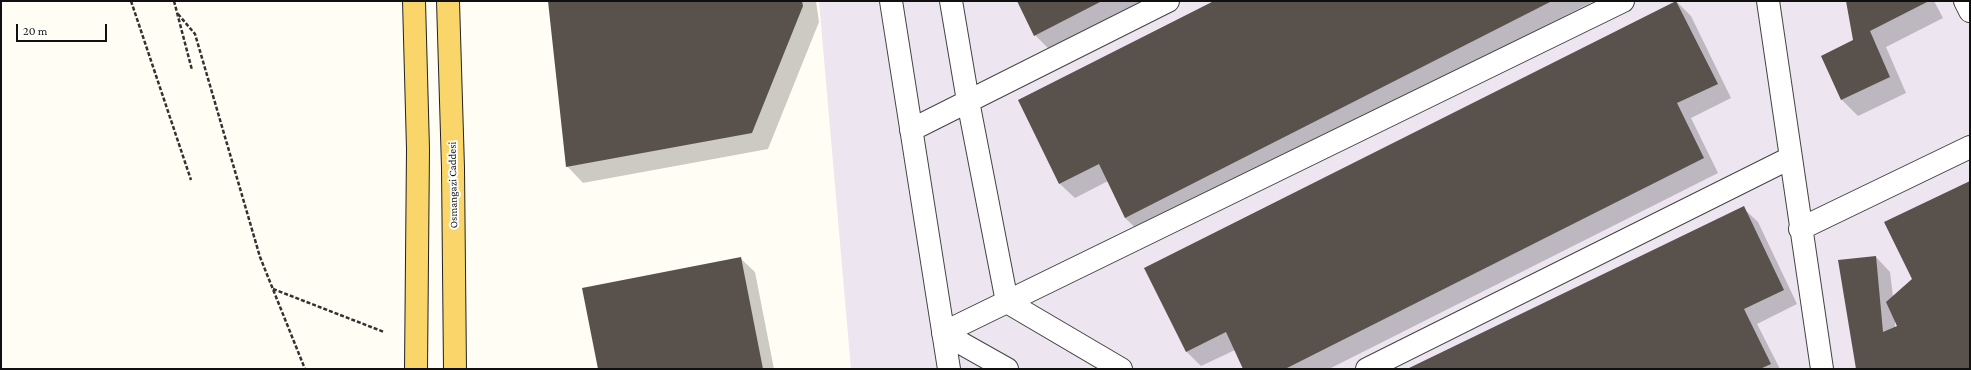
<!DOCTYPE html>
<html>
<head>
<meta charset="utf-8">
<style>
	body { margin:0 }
	#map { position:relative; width:1971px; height:370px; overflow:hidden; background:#fffdf4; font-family:"Crimson Pro",serif }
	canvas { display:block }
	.frame { position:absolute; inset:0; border:2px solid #101010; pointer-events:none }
	.scale { position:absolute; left:16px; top:24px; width:91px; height:18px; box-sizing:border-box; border:2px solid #101010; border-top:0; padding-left:5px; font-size:12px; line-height:14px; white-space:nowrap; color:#101010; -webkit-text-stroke:3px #fff; paint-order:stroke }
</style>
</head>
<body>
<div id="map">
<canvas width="1971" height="370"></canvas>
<div class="frame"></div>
<div class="scale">20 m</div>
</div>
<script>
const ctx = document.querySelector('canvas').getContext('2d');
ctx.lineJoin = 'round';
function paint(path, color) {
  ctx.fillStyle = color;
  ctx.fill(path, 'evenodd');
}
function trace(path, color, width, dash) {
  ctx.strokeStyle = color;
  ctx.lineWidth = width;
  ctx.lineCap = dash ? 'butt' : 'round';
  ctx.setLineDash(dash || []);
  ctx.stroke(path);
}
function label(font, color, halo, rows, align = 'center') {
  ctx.font = font + ' "Crimson Pro",serif';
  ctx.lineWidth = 4;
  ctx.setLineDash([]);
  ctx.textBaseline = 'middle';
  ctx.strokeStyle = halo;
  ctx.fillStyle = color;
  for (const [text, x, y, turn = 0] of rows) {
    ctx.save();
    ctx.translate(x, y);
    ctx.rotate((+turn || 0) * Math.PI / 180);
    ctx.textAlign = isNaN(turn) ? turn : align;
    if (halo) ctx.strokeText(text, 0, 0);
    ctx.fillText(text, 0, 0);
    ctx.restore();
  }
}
paint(new Path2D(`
	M 819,1 L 1970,1 L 1970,369 L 851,369 Z`), '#ede5ef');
paint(new Path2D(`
	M 549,1 L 816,1 L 819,22 L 768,149 L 583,183 L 567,166 Z
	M 1018,1 L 1145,1 L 1050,50 L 1035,35 Z
	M 1214,1 L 1594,1 L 1140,232 L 1125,218 L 1108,181 L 1075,198 L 1060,184 L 1019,100 Z
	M 1847,1 L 1934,1 L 1943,18 L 1886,47 L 1906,93 L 1858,116 L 1842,100 L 1822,57 L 1854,41 Z
	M 1677,2 L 1691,16 L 1731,98 L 1691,118 L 1718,173 L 1329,369 L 1244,369 L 1235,350 L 1201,366 L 1187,352 L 1146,268 Z
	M 1970,182 L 1970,369 L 1857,369 L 1876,257 L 1890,272 L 1893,297 L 1913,279 ZM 1895,319 L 1898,327 L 1895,328 Z
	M 1743,208 L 1758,222 L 1797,304 L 1757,324 L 1780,369 L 1411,369 Z
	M 740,258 L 755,272 L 774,369 L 599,369 Z`), '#0003');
paint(new Path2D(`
	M 548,1 L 802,1 L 803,6 L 752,133 L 566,167 Z
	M 1017,1 L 1102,1 L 1034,36 Z
	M 1214,1 L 1552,1 L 1125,218 L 1099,164 L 1059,184 L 1018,100 Z
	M 1676,1 L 1718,84 L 1677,103 L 1704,158 L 1285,369 L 1243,369 L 1226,332 L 1186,352 L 1144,268 Z
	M 1846,1 L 1929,1 L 1870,31 L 1890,77 L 1841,100 L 1821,56 L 1853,40 Z
	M 1970,181 L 1970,369 L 1856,369 L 1838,260 L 1876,256 L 1883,332 L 1897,326 L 1886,302 L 1912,279 L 1884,222 Z
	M 1744,206 L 1784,290 L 1744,309 L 1771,364 L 1760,369 L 1407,369 Z
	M 741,257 L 763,369 L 598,369 L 582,288 Z`), '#59514c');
const minor = new Path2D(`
	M 891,1 L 949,369
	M 951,1 L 968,101 L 1007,302 L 1121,369
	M 1768,1 L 1822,369
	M 1965,1 L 1970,11
	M 911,130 L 1168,1
	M 1800,229 L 1970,147
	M 943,333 L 1623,1
	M 943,333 L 1007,369
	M 1367,369 L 1790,158`);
const major = new Path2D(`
	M 414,1 L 418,149 L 416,369
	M 448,1 L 453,168 L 455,369`);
trace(minor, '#434343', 24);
trace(major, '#212121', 24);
trace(new Path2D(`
	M 131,1 L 191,180
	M 174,1 L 192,70
	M 178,14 L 195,34 L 260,257 L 305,369
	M 273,289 L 384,332`), '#323232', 2.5, [4, 2]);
trace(minor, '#fff', 22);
trace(major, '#f9d56a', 22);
label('11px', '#101010', '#fff', [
	["Osmangazi Caddesi",453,185,-91]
]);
</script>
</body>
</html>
